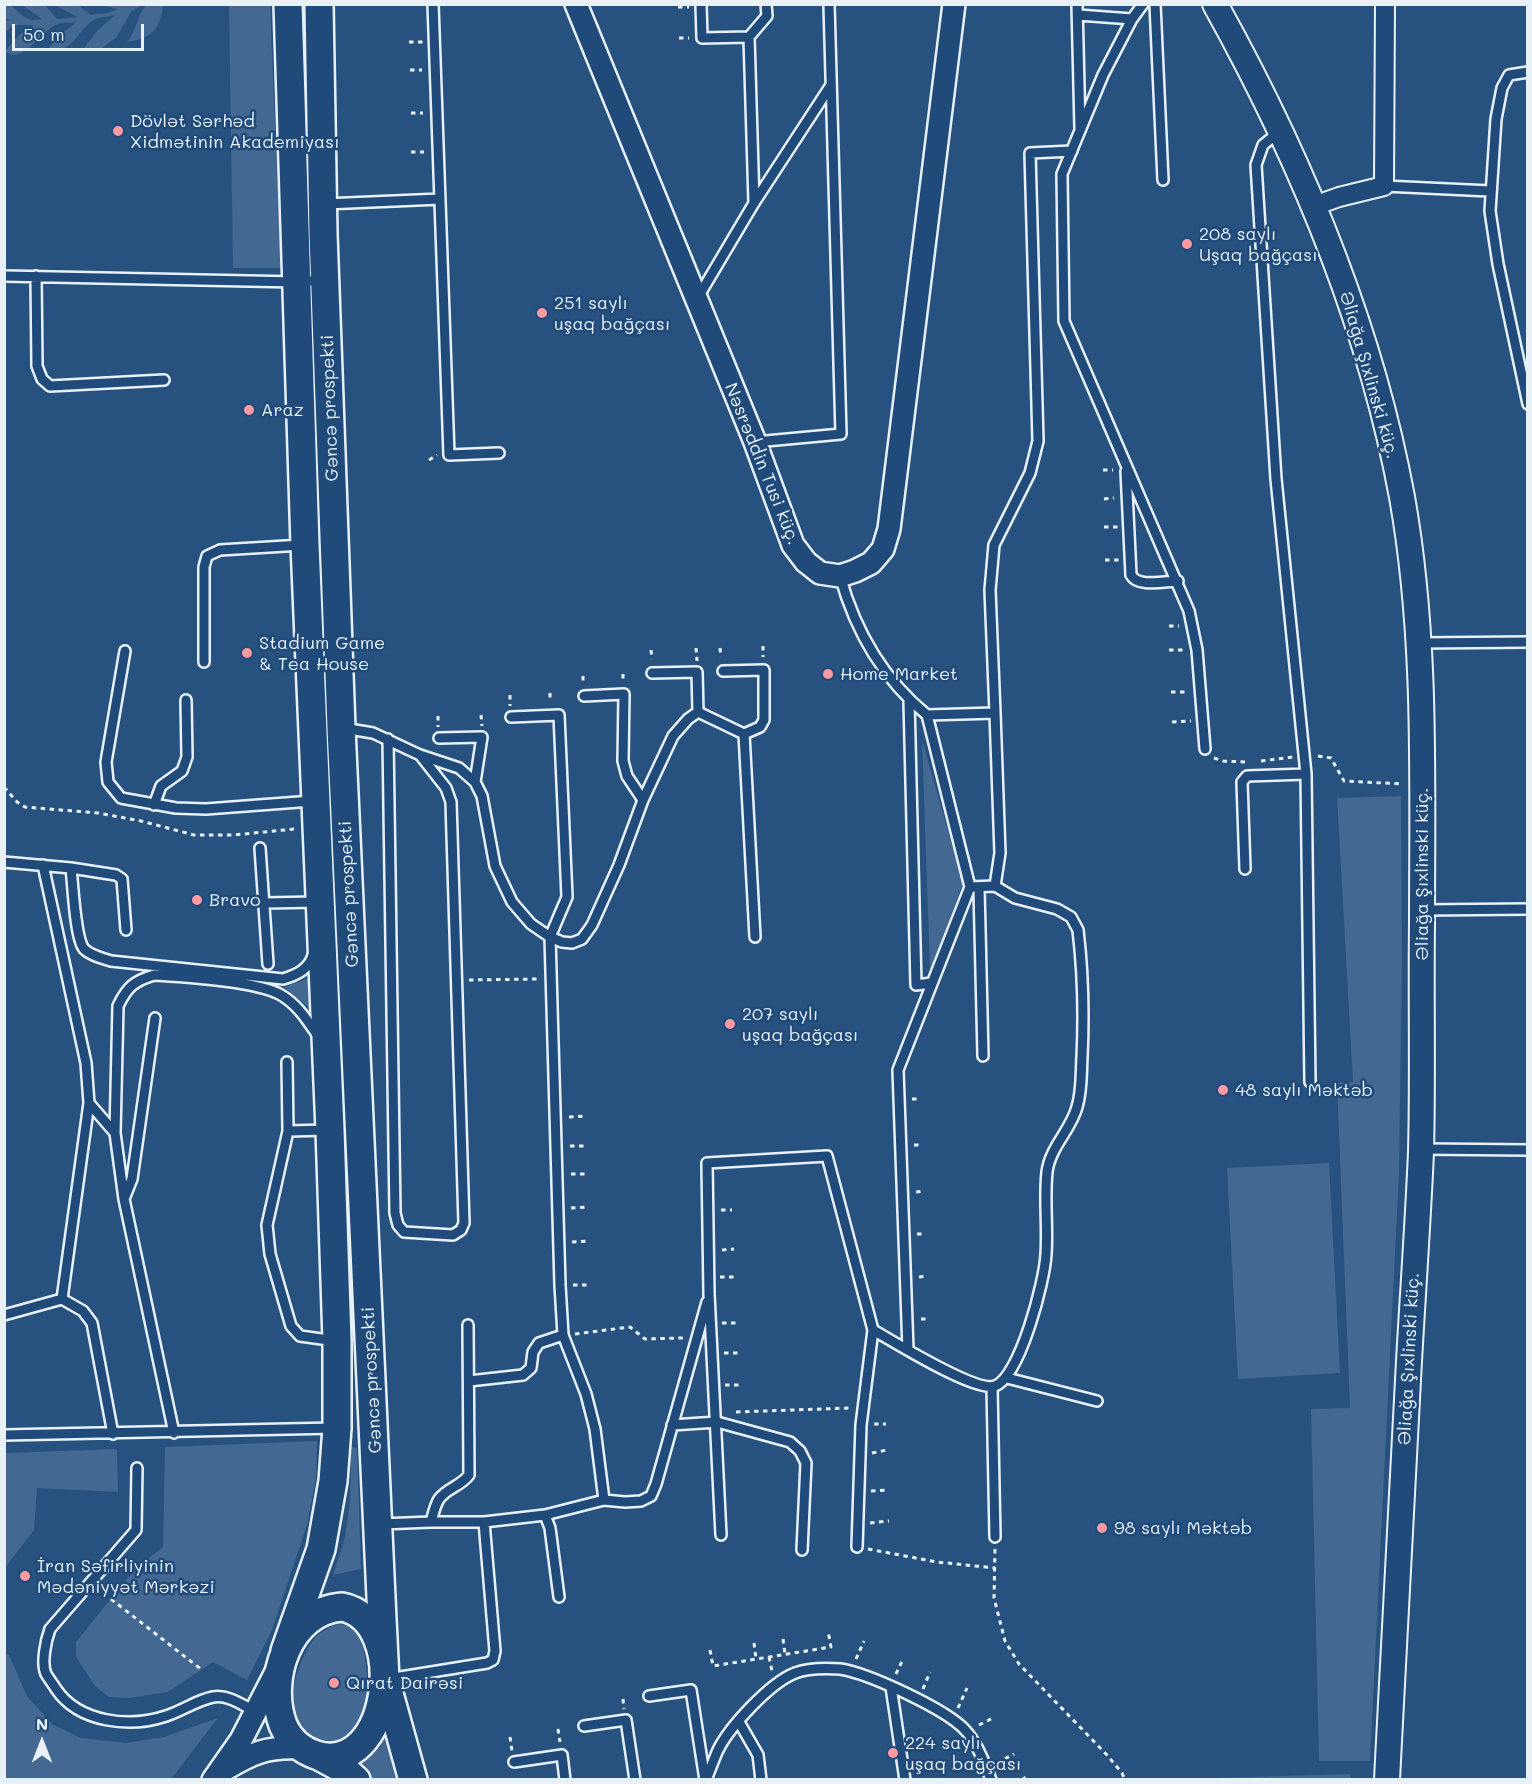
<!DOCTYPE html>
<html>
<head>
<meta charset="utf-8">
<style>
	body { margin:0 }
	#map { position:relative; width:1532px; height:1784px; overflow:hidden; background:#27517f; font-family:Mali,sans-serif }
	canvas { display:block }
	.frame { position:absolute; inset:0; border:6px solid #e8f1f8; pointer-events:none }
	.north { position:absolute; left:12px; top:1712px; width:60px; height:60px; -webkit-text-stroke:4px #1f4a7a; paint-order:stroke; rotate:0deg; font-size:16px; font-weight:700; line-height:24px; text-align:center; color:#e8f1f8 }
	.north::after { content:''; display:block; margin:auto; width:21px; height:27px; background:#e8f1f8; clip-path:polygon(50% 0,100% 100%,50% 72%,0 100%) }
	.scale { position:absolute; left:12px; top:24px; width:132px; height:27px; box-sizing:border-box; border:3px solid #e8f1f8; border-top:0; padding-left:8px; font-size:18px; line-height:21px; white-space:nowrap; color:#e8f1f8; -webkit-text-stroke:4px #1f4a7a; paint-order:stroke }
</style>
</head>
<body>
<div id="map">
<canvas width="1532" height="1784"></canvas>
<div class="frame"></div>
<div class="north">N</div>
<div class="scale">50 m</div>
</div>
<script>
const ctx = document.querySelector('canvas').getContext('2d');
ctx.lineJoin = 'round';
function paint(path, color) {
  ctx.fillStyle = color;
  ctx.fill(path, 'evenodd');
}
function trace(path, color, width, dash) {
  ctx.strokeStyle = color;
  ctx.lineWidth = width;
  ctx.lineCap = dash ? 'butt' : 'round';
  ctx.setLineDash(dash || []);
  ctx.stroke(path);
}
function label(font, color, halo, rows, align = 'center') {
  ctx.font = font + ' Mali,sans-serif';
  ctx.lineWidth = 5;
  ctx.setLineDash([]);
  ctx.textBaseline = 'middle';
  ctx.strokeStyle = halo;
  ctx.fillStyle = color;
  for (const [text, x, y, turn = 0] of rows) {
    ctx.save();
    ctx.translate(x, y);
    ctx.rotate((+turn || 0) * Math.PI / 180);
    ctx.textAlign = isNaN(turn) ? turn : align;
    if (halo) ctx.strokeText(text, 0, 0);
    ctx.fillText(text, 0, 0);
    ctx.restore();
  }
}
paint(new Path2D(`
	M 5,4 L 10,5 C 23,15 24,22 42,19 L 22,5 L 45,5 L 57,19 L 77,17 L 55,5 L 78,5 L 91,15 L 107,13 L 118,9 L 100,5 L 142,5 L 131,12 L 116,38 L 99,50 L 84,48 L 98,30 L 115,15 C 108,17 98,17 92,21 C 76,33 71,55 47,50 L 60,34 L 76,23 C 70,23 62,22 56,25 C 42,30 21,67 5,51 L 19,35 L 34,25 L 13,25 L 5,33 L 5,21 L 10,20 L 5,18 Z
	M 146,5 L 163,5 C 161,29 151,39 127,42 C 136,31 137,17 146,5 Z
	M 229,5 L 270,5 L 281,268 L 233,268 Z
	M 922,740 L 963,883 L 930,971 Z
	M 1401,796 L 1402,961 L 1399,1172 L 1370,1761 L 1319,1761 L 1311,1409 L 1350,1408 L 1337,1083 L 1353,1082 L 1337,798 Z
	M 309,978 L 310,1008 L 284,987 Z
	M 1329,1163 L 1340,1373 L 1238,1379 L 1227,1168 Z
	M 317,1441 L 316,1479 L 307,1525 L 272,1630 L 247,1680 L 213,1662 L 168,1692 L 129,1698 L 109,1697 L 95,1686 L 76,1657 L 76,1642 L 137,1567 L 163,1547 L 165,1447 Z
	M 351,1447 L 357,1448 L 361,1569 L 333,1575 L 345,1537 L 350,1500 Z
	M 117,1449 L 118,1492 L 37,1488 L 34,1530 L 5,1568 L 5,1453 Z
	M 337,1624 C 344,1625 349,1624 355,1629 C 368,1642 371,1706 364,1722 C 361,1730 349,1736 343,1742 C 334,1742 324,1744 315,1741 C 274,1731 296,1662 314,1639 C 320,1632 328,1628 337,1624 Z
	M 4,1652 L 9,1655 L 27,1696 L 52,1724 L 81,1738 L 126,1743 L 164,1737 L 218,1718 L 171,1779 L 5,1779 Z
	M 388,1730 L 397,1779 L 373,1779 L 357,1762 C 376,1753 381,1750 388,1730 Z
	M 1350,1774 L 1351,1779 L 1183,1779 Z`), '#436891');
const service = new Path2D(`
	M 433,4 L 449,455 L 499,453
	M 701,4 L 702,38 L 749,37 L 754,203
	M 1077,4 L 1080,129
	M 1143,4 L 1132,19 L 1103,75 L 1062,174 L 1064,321 L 1189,611 L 1197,650 L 1205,749
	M 1155,4 L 1163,180
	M 1078,15 L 1132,19
	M 749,37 L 767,16 L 766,4
	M 1528,72 L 1509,75 L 1502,88 L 1496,119 L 1490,211 L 1498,264 L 1528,404
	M 1279,132 L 1263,145 L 1256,165 L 1276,479 L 1306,774 L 1310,1082
	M 1384,186 L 1490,191
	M 325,204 L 440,199
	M 4,276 L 297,282 L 323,280
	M 36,276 L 37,366 L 42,379 L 50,386 L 164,380
	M 697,299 L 754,203 L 831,85
	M 755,442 L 841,434 L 829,4
	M 1126,471 L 1131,575 C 1138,588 1165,581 1178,581
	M 840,576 C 855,630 883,679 927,715 L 970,887 L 898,1070 L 908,1350
	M 1420,643 L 1528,642
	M 125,651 L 106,762 L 108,782 L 121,798 L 176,808 L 206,809 L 312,801
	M 204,662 L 204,567 L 207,556 L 220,550 L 302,545
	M 723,671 L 764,670 L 764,720 L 760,727 L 744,734
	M 652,673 L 697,672 L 698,712
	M 584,696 L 624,694 L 623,761 L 627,776 L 643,800
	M 909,701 L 916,985 L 932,983
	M 995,713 L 990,590 L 994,545 L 1030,473 L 1038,441 L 1030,153 L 1072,151
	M 927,715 L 995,713 L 1000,853 L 995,886 L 970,887
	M 511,717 L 559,715 L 567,897 L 550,937 L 560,1285 L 563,1335 L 586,1394 L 595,1429 L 604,1500
	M 343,728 L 373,733 L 420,755 L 459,768 L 475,782 L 482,796 L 495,866 L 512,902 L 531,924 L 550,937 L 562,942 L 572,943 L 582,939 L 592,925 L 619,865 L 643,800 L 673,736 L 688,719 L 698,712 L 744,734 L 755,937
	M 439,738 L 482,737 L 475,782
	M 388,739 L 395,1213 L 398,1225 L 404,1232 L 453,1235 L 461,1230 L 464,1223 L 451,802 L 446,788 L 420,755
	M 154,805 L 161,786 L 182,771 L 187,757 L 186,700
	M 260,848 L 268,964
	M 4,862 L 71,868 C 73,884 75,938 84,949 C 91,956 102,958 111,961 L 283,979 C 297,975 309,969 313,955
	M 43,865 L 86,1063 L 89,1103 L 62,1299 L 83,1311 L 92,1323 L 113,1434
	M 71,868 L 116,875 L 122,879 L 126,930
	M 1245,869 L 1242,782 L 1247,776 L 1306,774
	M 979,888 L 983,1056
	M 265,903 L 317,902
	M 1422,910 L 1528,909
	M 287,1062 L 288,1131
	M 89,1103 L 115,1133
	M 327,1130 L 288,1131 L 267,1225 L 270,1254 L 291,1326 L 300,1336 L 336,1341
	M 1423,1149 L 1528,1150
	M 124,1199 L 132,1179 L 155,1018
	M 4,1315 L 62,1299
	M 1007,1378 L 1097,1401
	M 469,1381 L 523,1375 L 531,1368 L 533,1352 L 539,1343 L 563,1335
	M 992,1387 L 995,1537
	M 672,1425 L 717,1422 L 790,1442 L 800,1451 L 806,1463 L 802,1550
	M 174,1433 L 124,1199 L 115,1133 L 118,1006 C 127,987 134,981 154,975 C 184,977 257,981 281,995 C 298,1005 307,1020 318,1036
	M 4,1435 L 335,1428
	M 137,1468 L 136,1530 L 50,1629 C 46,1640 41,1663 46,1674 C 49,1679 53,1684 56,1689 C 79,1723 130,1728 166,1716 C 182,1711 197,1700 213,1697 C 228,1694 244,1706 256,1712
	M 545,1515 L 550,1528 L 559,1597
	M 431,1522 C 433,1515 435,1505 439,1499 C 447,1488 461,1486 469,1475 L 468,1325
	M 381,1524 L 431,1522 L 484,1522 L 545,1515 L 604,1500 L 625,1502 L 641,1501 L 651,1496 L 656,1484 L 707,1302
	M 721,1535 L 709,1294 L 707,1163 L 827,1156 L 873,1330 C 894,1342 976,1393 995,1386 C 1020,1377 1045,1280 1046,1254 C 1048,1227 1044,1199 1047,1172 C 1050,1147 1071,1130 1077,1107 C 1082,1091 1081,1074 1082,1057 C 1084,1015 1083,972 1078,930 L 1071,917 L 1057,909 L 1015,898 L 995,886
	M 857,1547 L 861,1425 L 873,1330
	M 388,1679 L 487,1663 L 493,1660 L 495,1651 L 484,1522
	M 891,1687 L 905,1780
	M 649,1696 L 691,1690 L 705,1780
	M 739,1722 L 758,1755 L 761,1780
	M 584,1726 L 626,1720 L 635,1780
	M 514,1762 L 562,1755 L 565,1780
	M 706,1780 C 710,1770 714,1759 718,1750 C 730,1726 770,1683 795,1673 C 808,1668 825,1668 840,1669 C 868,1673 948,1710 966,1731 C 976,1742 986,1766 991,1780`);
const minor = new Path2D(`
	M 1314,206 L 1339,197 L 1384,186 L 1385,4`);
const tertiary = new Path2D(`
	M 576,4 L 755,442 L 793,545 L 806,562 L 820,573 L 840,576 L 855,571 L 871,563 L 883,549 L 889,529 L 954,4
	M 224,1770 C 252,1753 268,1746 301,1748
	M 213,1780 L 241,1740 L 277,1670`);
const secondary = new Path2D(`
	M 1215,4 C 1300,157 1370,324 1402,497 C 1427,637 1422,781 1422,924 C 1421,1000 1423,1076 1421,1152 C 1418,1221 1413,1291 1409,1361 C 1402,1500 1394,1640 1387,1780`);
const primary = new Path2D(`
	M 319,4 L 323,234 L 341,728 L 382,1619 L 385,1679 L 413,1780
	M 342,1607 C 411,1620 390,1778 316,1755 C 301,1750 289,1739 283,1725 C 266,1680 288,1611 342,1607 Z
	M 285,1651 L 321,1549 L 333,1481 L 337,1428 L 337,1341 L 330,1130 L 305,545 L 288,4
	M 319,1756 L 345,1770 L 356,1780`);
trace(service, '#e8f1f8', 14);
trace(minor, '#e8f1f8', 22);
trace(tertiary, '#e8f1f8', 26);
trace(secondary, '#e8f1f8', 28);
trace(primary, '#e8f1f8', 32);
trace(new Path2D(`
	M 678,7 L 689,7
	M 679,38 L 689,38
	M 409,42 L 423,42
	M 410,70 L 422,70
	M 411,113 L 423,113
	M 411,152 L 424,152
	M 429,460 L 437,455
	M 1103,470 L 1113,470
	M 1104,499 L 1114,498
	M 1104,527 L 1118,527
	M 1105,560 L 1119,560
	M 1169,626 L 1179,626
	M 763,646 L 763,657
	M 696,648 L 697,661
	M 720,648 L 721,657
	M 651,650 L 652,659
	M 1169,650 L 1186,650
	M 623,674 L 623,683
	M 583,676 L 583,685
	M 1171,692 L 1187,692
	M 550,693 L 550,702
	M 510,695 L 510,706
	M 481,715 L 482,726
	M 438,716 L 438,727
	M 1172,722 L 1191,721
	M 1318,756 L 1331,758 L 1344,781 L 1403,784
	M 1214,758 L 1223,761 L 1245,762
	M 1261,761 L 1293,757
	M 4,787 L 17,802 L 25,807 L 98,813 L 141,821 L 194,835 L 234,835 L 294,829
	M 469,980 L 540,979
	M 912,1099 L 921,1099
	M 569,1117 L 585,1116
	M 914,1145 L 923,1145
	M 570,1146 L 586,1146
	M 571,1174 L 587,1174
	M 916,1192 L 925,1191
	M 571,1208 L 588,1207
	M 721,1210 L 732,1210
	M 917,1234 L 926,1234
	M 572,1242 L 589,1241
	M 722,1250 L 734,1249
	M 720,1277 L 735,1277
	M 919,1277 L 928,1276
	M 573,1285 L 590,1285
	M 921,1319 L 929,1319
	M 722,1323 L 737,1323
	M 575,1334 L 630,1327 L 645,1339 L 683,1338
	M 724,1353 L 738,1353
	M 725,1385 L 739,1385
	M 736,1412 L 849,1408
	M 874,1424 L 886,1424
	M 872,1453 L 887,1450
	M 871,1491 L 888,1490
	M 870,1523 L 889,1521
	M 868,1549 L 937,1562 L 995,1568
	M 995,1549 L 994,1598 L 1005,1641 L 1019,1664 L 1107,1755 L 1122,1773 L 1125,1780
	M 111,1599 L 202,1670
	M 783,1639 L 785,1654
	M 754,1643 L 756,1659
	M 710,1650 L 713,1666 L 831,1647 L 828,1631
	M 769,1657 L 772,1671
	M 856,1659 L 864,1641
	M 896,1674 L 903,1659
	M 923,1689 L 930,1672
	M 623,1699 L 624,1709
	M 958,1708 L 967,1688
	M 979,1725 L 995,1717
	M 558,1729 L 560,1742
	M 510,1737 L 512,1751
	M 997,1763 L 1014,1754
	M 1022,1780 L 1026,1777`), '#e8f1f8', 3, [4.5, 4.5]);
trace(service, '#1f4a7a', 9);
trace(minor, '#1f4a7a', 18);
trace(tertiary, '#1f4a7a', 21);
trace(secondary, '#1f4a7a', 24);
trace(primary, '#1f4a7a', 27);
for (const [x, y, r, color] of [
	[118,131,6,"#ff9aa2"],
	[1187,244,6,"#ff9aa2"],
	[542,313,6,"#ff9aa2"],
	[249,410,6,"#ff9aa2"],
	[247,653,6,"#ff9aa2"],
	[828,674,6,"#ff9aa2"],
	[197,900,6,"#ff9aa2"],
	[730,1024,6,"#ff9aa2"],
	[1223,1090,6,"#ff9aa2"],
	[1102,1528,6,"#ff9aa2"],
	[25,1576,6,"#ff9aa2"],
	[334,1683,6,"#ff9aa2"],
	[893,1753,6,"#ff9aa2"]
]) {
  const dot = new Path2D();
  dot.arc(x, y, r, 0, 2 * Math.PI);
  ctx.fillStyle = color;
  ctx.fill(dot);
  trace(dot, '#1f4a7a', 2);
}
label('18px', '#e8f1f8', '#1f4a7a', [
	["Dövlət Sərhəd",130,121],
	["Xidmətinin Akademiyası",130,142],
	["208 saylı",1199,234],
	["Uşaq bağçası",1199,255],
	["251 saylı",554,303],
	["uşaq bağçası",554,324],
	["Araz",261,410],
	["Stadium Game",259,643],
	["& Tea House",259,664],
	["Home Market",840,674],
	["Bravo",209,900],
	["207 saylı",742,1014],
	["uşaq bağçası",742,1035],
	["48 saylı Məktəb",1235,1090],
	["98 saylı Məktəb",1114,1528],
	["İran Səfirliyinin",37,1566],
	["Mədəniyyət Mərkəzi",37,1587],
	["Qırat Dairəsi",346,1683],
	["224 saylı",905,1743],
	["uşaq bağçası",905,1764]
], 'left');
label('18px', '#e8f1f8', '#1f4a7a', [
	["Əliağa Şıxlinski küç.",1369,375,74],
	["Gəncə prospekti",330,408,-92],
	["Nəsrəddin Tusi küç.",762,464,68],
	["Əliağa Şıxlinski küç.",1422,874,-90],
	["Gəncə prospekti",349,894,-93],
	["Əliağa Şıxlinski küç.",1409,1359,-87],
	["Gəncə prospekti",372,1380,-93]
]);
</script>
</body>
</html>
